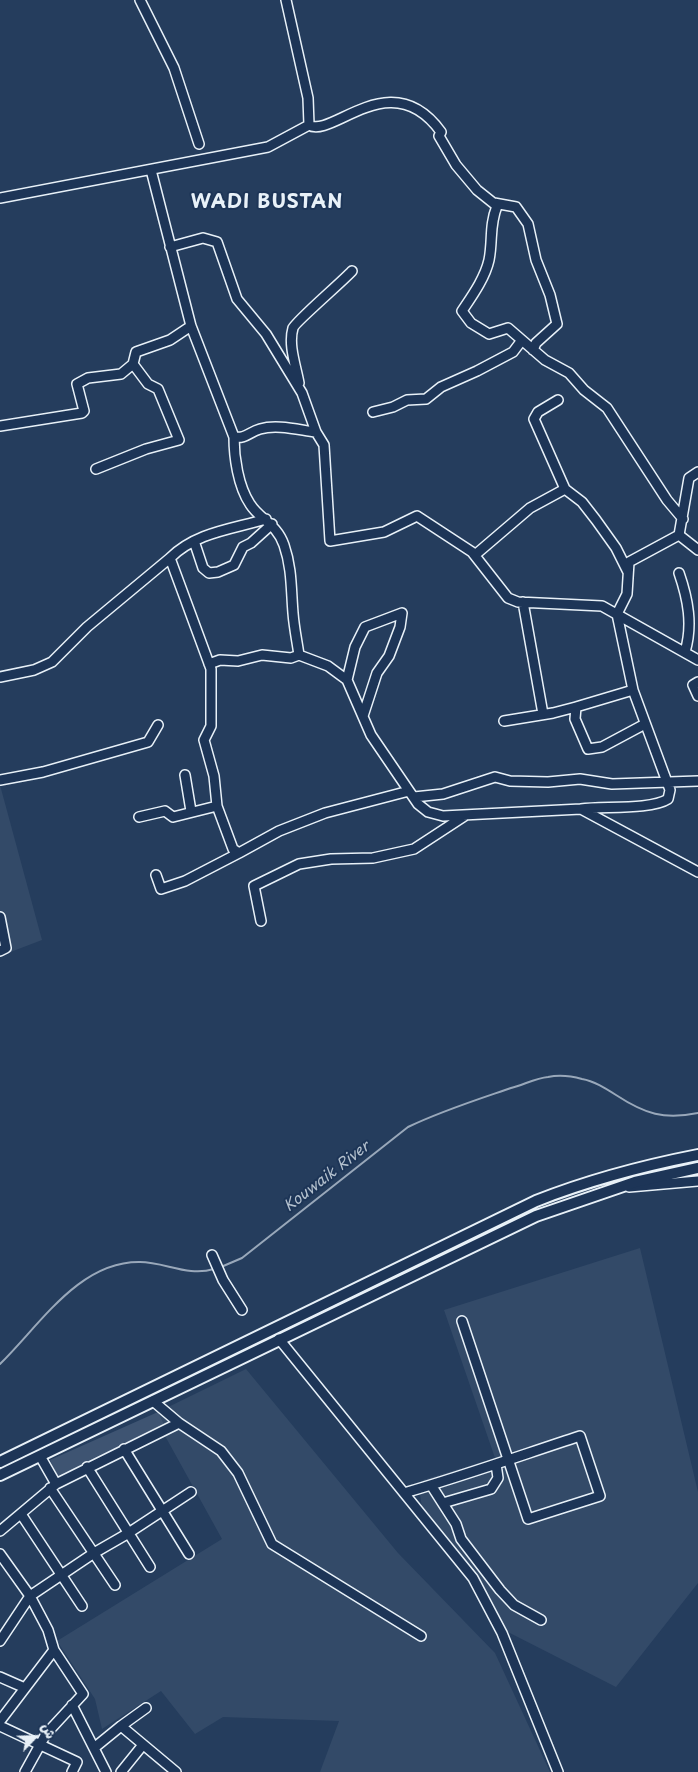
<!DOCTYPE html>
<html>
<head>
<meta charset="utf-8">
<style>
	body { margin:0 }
	#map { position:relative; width:698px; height:1772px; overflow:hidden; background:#253d5d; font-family:"Playpen Sans","Playpen Sans Arabic",sans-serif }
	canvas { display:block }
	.north { position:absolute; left:10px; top:1712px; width:50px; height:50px; -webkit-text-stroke:4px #1d3557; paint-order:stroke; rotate:66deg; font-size:14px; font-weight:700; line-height:20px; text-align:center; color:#e8f1f8 }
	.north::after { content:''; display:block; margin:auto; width:18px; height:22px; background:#e8f1f8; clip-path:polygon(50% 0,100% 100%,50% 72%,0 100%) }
</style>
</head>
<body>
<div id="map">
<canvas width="698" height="1772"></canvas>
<div class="north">ش</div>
</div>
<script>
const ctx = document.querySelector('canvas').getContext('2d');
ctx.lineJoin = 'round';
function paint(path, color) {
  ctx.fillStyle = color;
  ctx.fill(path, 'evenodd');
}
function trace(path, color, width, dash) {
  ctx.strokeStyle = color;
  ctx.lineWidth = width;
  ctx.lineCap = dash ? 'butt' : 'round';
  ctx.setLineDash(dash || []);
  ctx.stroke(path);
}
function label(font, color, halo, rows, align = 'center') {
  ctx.font = font + ' "Playpen Sans",sans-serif';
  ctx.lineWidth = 4;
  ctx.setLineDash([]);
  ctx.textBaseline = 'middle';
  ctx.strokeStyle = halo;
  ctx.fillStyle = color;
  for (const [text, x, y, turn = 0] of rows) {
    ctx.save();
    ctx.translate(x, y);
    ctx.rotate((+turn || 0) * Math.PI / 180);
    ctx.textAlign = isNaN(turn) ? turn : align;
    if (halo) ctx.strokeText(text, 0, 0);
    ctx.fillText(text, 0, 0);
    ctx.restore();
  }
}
paint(new Path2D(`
	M 0,785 L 42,940 L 0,956 Z
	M 640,1248 L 698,1492 L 698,1583 L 616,1687 L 504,1630 L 477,1575 L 422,1508 L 420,1494 L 423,1480 L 495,1458 L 444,1310 Z
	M 246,1369 L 398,1553 L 495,1653 L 550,1772 L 320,1772 L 339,1721 L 223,1717 L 195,1734 L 161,1691 L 102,1729 L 95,1699 L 57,1641 L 222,1539 L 159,1425 L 164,1424 L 158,1412 Z`), '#334a68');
paint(new Path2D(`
	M 158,1412 L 164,1424 L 59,1479 L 50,1460 Z`), '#3e5472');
trace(new Path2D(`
	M 221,1267 L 242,1258 L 408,1127 C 441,1111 476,1100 511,1088 C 523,1085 536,1078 548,1077 C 558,1075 571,1076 582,1079 C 594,1081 605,1088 616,1095 C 645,1114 664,1120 698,1113
	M 0,1364 C 40,1325 79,1261 140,1262 C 165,1262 188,1277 214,1269`), '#99a8ba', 2);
const minor = new Path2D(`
	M 140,0 L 174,68 L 199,144
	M 309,125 C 332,139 391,63 441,132 L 439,136 L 456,165 L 477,190 L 497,206 C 489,226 493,240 489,260 C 485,278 472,296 462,311 L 471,323 L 489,334 L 508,328 L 545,360 L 569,373 L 584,390 L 607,408 L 667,500 L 683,519
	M 151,170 L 191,326 L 234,437 C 234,457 238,486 250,504 C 260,520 276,523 284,545 C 292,568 291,589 293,613 C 294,627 297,641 299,655 L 328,666 L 347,680 L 371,735 L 418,804 L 428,812 L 443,816 L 581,809 L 698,872
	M 0,198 L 268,147 L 309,125 L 308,98 L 286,0
	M 494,203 L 516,207 L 528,224 L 536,260 L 550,295 L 557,324 L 536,343 L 533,350
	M 170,247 L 203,238 L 217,242 L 237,299 L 266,334 L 302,393 L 316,432 L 324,445 L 330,541 L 384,532 L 417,516 L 472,552 L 508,598 L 518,602 L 602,606 L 698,660
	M 299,383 C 296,366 288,345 293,328 C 295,322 343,281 352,271
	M 558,400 L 538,412 L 534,419 L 565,489 L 582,502 L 596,520 L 616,548 L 628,572
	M 373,412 L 393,407 L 407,400 L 426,399 L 441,387 L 477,371 L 513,352 L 522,340
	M 0,426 L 82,413 L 84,411 L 77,384 L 88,378 L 121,374 L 133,364
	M 234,437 C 246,439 249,432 260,429 C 277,424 299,430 316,432
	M 96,469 L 146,449 L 179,440 L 158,389 L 148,384 L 133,364 L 136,352 L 170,340 L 191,326
	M 266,519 C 233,529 196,532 170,558 L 211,669 L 211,726 L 204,740 L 214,776 L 217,806 L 233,849 L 239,853 L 279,831 L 325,813 L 409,791
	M 679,535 L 698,550
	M 194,541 L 203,568 L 209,573 L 218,572 L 234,565 L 243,547 L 251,543 L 272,524
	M 475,555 L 530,508 L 565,489
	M 679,573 C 688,599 693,625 685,652
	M 523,602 L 543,714
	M 209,664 L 220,660 L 238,661 L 262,655 L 291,658 L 299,655
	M 0,677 L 34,670 L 52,662 L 87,627 L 170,558
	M 347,680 L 355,647 L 365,627 L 402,613 L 400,627 L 389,656 L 377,673 L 363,716
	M 698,682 L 693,685 L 698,696
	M 633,690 L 576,707 L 575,719 L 588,749 L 602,747 L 645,724
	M 504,721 L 553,713 L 576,707
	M 185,775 L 191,811
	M 0,780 L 43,772 L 148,742 L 158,725
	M 414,797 L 443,794 L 495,777 L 510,781 L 548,782 L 580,779 L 612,784 L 698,781
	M 581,809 C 603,806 651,810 668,799 L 670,790 L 633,690 L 617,614 L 627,594 L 629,562 L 679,535 L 689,478 L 698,472
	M 139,817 L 165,811 L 173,817 L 217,806
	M 156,875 L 161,889 L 185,881 L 239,853
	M 0,917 L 6,948 L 0,951
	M 261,921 L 254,886 L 299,864 L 331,859 L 373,858 L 414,849 L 466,815
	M 629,1187 L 698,1181
	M 212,1255 L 223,1280 L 242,1310
	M 279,1339 L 473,1578 L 502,1633 L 558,1772
	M 153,1401 L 179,1423
	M 124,1449 L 189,1554
	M 87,1467 L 150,1567
	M 56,1484 L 179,1423 L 221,1451 L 238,1473 L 272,1544 L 421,1636
	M 431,1485 L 456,1524 L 461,1539 L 500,1590 L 514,1605 L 541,1620
	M 50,1488 L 115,1585
	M 404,1493 C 463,1476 522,1455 580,1436 L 600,1496 L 528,1519 L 462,1321
	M 443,1503 L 491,1489 L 498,1478 L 496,1464
	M 21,1514 L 82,1606
	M 0,1531 L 56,1484 L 40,1456
	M 0,1554 L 30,1596 L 48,1630 L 54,1650 L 83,1694 L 46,1734 L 25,1772
	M 0,1641 L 30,1596 L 94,1553 L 127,1534 L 191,1492
	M 0,1677 L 25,1688
	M 72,1705 L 106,1772
	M 0,1721 L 54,1650
	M 0,1726 L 77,1762 L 72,1772
	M 121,1726 L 146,1708
	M 94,1748 L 121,1726 L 176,1772
	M 121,1772 L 142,1746`);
const major = new Path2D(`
	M 0,1462 L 536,1201 C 589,1180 642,1166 698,1155
	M 0,1475 L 536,1216 L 635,1182 L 698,1168`);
trace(minor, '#e8f1f8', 12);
trace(major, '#e8f1f8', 14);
trace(minor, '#1d3557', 9);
trace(major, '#1d3557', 10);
label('italic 15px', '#b4c1ce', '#1d3557', [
	["Kouwaik River",327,1177,-38]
]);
ctx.letterSpacing = '1px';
label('bold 19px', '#e8f1f8', '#1d3557', [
	["WADI BUSTAN",267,203]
]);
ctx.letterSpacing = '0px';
</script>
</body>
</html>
